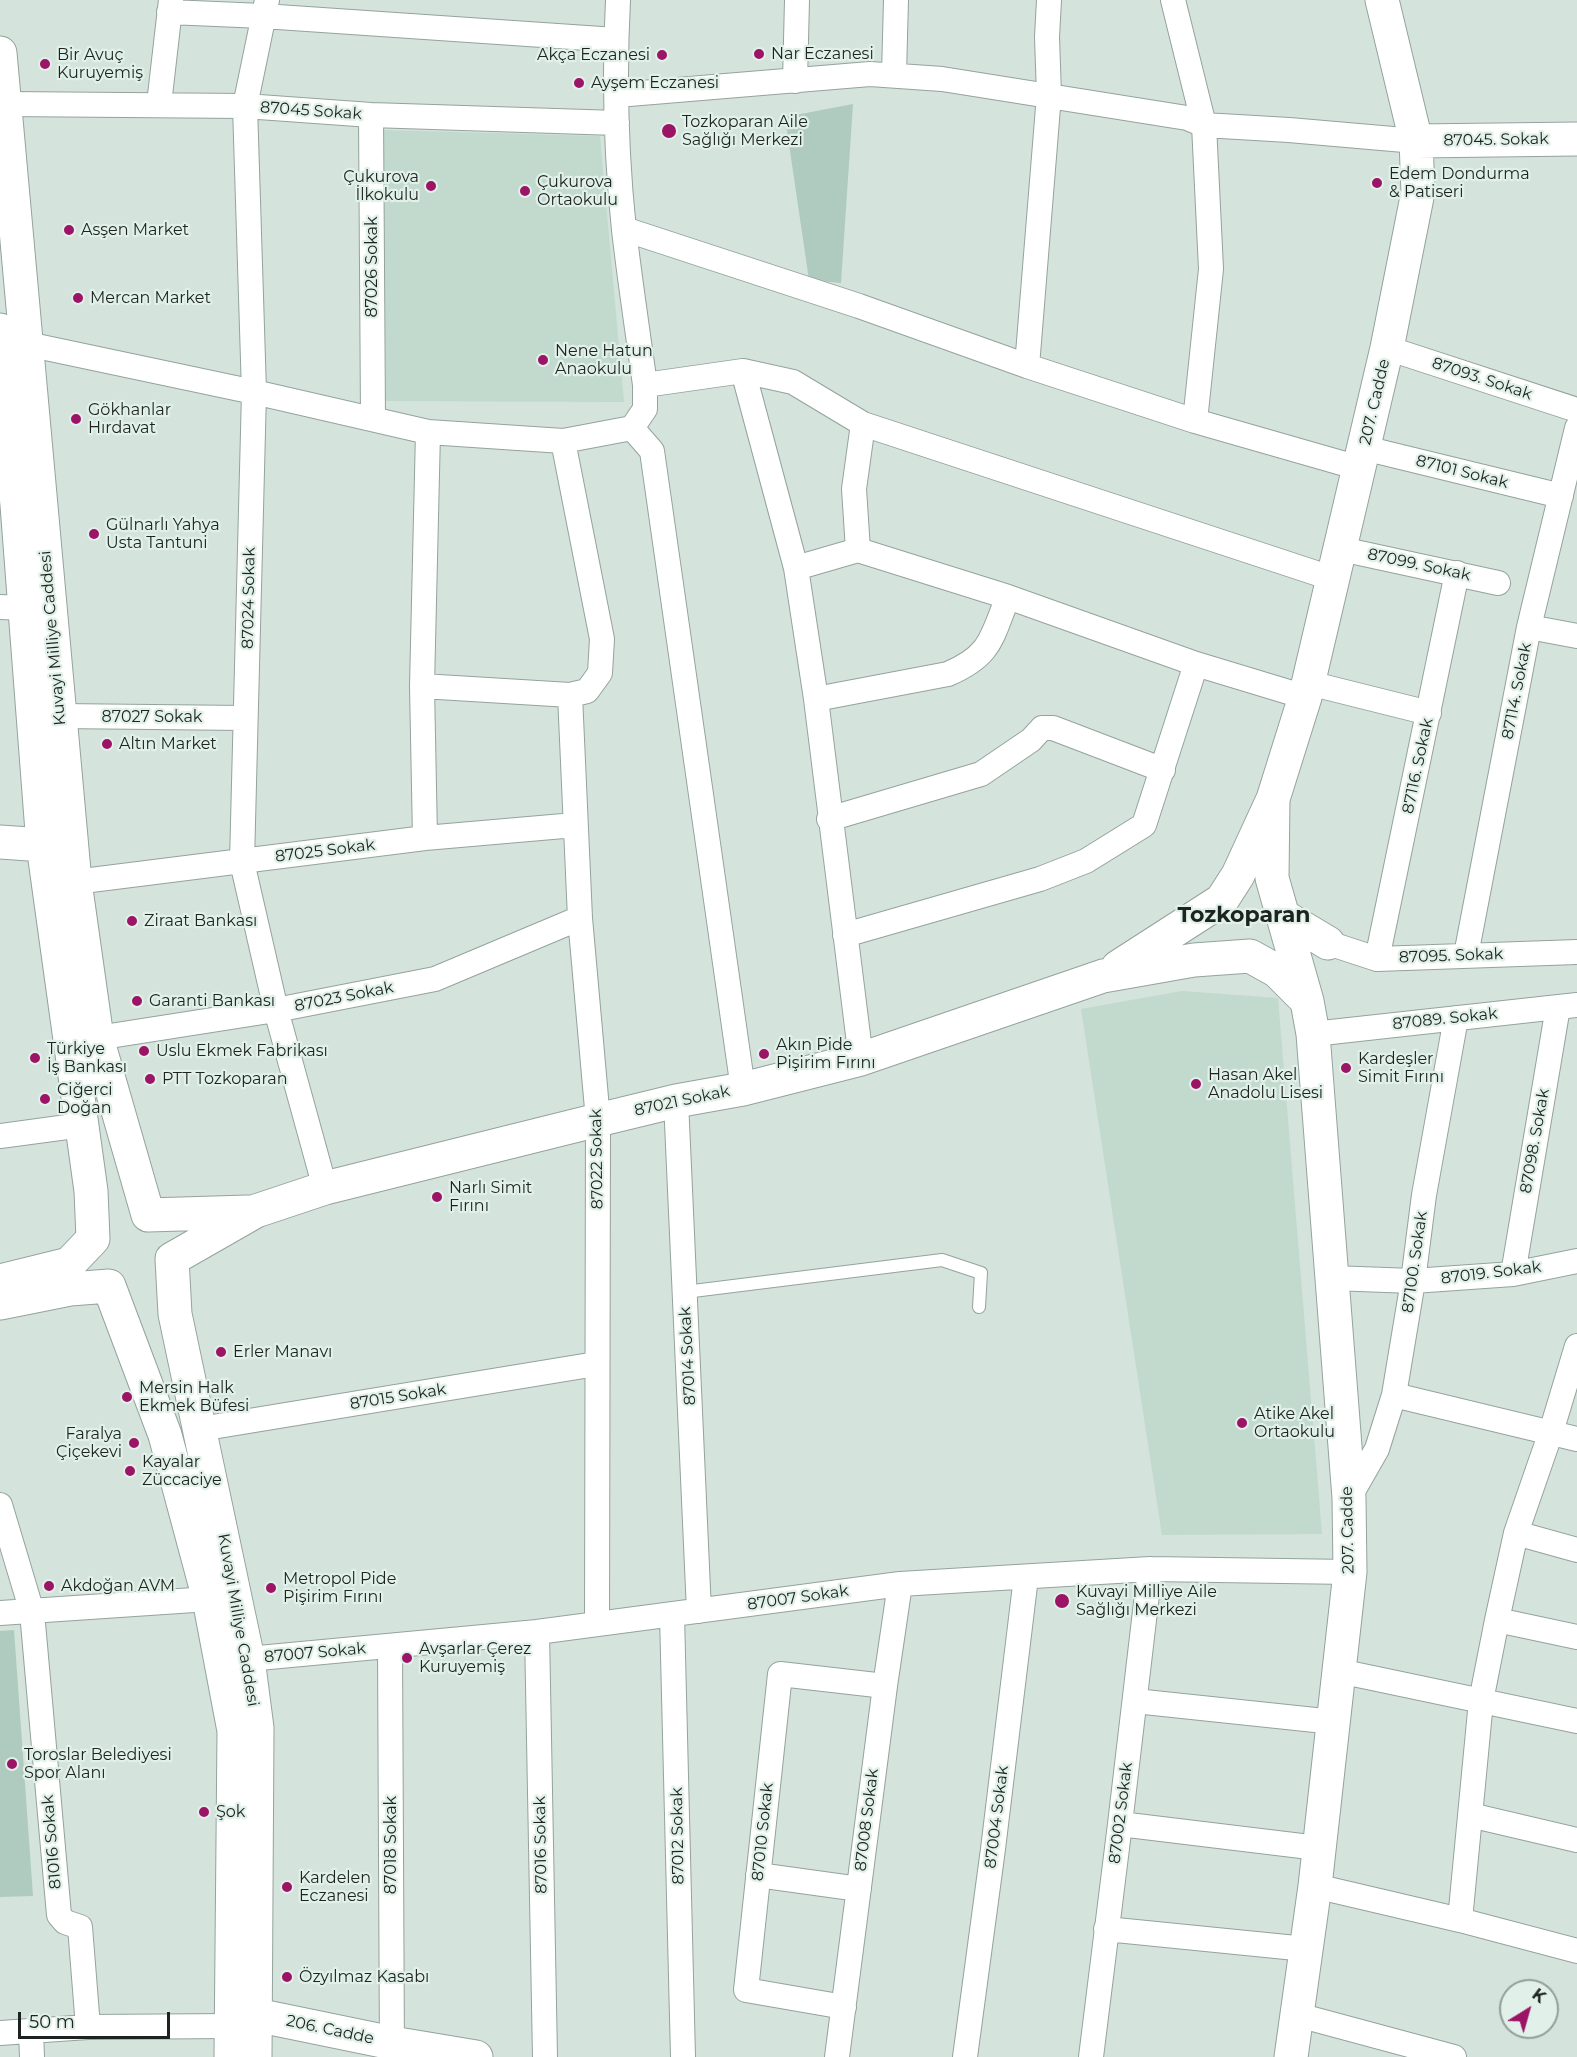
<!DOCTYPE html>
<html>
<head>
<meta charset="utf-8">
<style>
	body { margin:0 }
	#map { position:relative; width:1577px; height:2057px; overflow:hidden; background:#d4e3dc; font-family:Montserrat,sans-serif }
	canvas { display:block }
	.north { position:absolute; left:1499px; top:1979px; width:60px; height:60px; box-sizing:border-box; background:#e1f1e9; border:2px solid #939f99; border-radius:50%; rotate:37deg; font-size:16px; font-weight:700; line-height:24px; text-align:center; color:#1d2320 }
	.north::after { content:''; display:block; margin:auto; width:21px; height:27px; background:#9c1465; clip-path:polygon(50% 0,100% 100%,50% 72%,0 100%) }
	.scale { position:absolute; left:18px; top:2012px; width:152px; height:27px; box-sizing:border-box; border:3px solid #1d2320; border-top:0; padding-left:8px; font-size:18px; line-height:21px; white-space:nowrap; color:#1d2320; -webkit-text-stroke:4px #e1f1e9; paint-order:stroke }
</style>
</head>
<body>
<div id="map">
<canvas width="1577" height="2057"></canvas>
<div class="north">K</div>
<div class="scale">50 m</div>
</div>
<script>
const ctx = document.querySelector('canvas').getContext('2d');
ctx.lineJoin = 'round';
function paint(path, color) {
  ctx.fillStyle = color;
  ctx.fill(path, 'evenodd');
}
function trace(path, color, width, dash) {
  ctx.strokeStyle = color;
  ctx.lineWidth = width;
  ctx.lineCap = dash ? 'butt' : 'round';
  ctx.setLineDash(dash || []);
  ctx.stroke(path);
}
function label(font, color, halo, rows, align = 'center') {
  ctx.font = font + ' Montserrat,sans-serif';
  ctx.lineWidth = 4.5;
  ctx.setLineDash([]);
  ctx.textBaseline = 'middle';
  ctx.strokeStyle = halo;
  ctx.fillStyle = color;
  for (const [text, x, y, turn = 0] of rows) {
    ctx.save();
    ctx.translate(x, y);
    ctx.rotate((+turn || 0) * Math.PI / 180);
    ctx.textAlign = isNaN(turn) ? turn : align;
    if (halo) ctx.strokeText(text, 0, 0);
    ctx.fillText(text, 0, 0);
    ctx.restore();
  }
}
paint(new Path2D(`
	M 383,130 L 600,136 L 624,402 L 386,401 Z
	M 1182,991 L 1278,998 L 1322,1534 L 1162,1535 L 1081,1009 Z`), '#c2d9ce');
paint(new Path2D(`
	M 853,104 L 841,283 L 809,280 L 785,117 Z
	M 14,1630 L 33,1896 L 0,1897 L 0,1631 Z`), '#afcbbf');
const lane = new Path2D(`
	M 685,1292 L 942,1260 L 981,1273 L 979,1307`);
const street = new Path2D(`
	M 267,0 L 245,106 L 254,392 L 242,862 L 276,1010 L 325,1188
	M 1173,0 L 1204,125 L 1211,269 L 1195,421
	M 169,12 L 263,16 L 616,40
	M 894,75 L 896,0
	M 795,81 L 797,0
	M 617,95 L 870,74 L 942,79 L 1187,118 L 1204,125 L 1289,130 L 1416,141
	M 5,104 L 245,106 L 371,115 L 617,123
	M 159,104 L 171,0
	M 371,115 L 373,419
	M 624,229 L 859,306 L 1027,366 L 1195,421 L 1359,468
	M 27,344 L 254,392 L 428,432 L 563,441 L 632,428 L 645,409 L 645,385 C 638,334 630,282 624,230 C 616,154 614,76 618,0
	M 1387,348 L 1577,410
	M 1027,366 L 1049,95 L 1047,37 L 1049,0
	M 743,371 L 796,568 L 816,699 L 861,1059
	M 645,385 L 743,371 L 793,382 L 863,424 L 1334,579
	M 632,428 L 652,451 L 743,1089
	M 1364,448 L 1561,496
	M 1341,549 L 1498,583
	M 858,550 L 854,489 L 863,424
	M 796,568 L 858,550 L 1008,597 L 1196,664 L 1305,697
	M 0,607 L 24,608
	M 1529,627 L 1577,636
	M 1309,683 L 1429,713
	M 422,686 L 570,695 L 587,691 L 600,673 L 602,639 L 563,441
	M 570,695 L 580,918 L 598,1120 L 597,1624
	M 816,699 L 948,674 C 992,655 991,638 1008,597
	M 59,716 L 245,718
	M 829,819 L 981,774 L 1031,740 L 1042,728 L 1053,728 L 1163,770
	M 425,838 L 422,686 L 428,432
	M 75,882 L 425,838 L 575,825
	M 845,935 L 1040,879 L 1086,861 L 1144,825 L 1196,664
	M 1328,943 L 1377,959 L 1577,952
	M 1466,955 L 1529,627 L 1577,428
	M 1377,959 L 1457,573
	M 1313,1034 L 1577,1005
	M 97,1038 L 276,1010 L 435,979 L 580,918
	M 676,1101 L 699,1611
	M 0,1136 L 82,1125
	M 1513,1274 L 1558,1007
	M 1332,1278 L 1413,1281 L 1513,1274 L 1577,1261
	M 1394,1395 L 1577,1439
	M 200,1429 L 596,1364
	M 1349,1498 L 1377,1449 L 1394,1395 L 1413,1281 L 1424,1195 L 1456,1018
	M 0,1505 L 32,1612 L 59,1915 L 65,1922 L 80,1927 L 88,2027
	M 1516,1533 L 1577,1550
	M 0,1613 L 209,1599
	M 672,1615 L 683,2057
	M 1497,1620 L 1577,1637
	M 537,1632 L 545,2057
	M 390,1647 L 392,2057
	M 248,1659 L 537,1632 L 900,1584 L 1150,1569 L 1350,1572
	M 1339,1671 L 1577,1721
	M 1135,1701 L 1334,1722
	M 1470,1815 L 1577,1840
	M 1120,1824 L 1318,1848
	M 758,1875 L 859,1889
	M 1315,1886 L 1460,1920 L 1577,1951
	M 1460,1920 L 1481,1701 L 1497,1620 L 1516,1533 L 1551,1432 L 1577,1346
	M 1106,1929 L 1306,1949
	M 844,2007 L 746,1990 L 780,1674 L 885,1686
	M 1298,2015 L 1454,2057
	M 31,2031 L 32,2057
	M 0,2033 L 88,2027 L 231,2026
	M 837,2057 L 885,1686 L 900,1584
	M 965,2057 L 993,1849 L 1026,1577
	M 1091,2057 L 1120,1824 L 1150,1569`);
const secondary = new Path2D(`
	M 0,53 L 75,882 L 97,1038 L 148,1215 L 248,1212
	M 1416,141 L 1577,139
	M 0,330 L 17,505 L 43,845 L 91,1191 L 93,1239 L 69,1264 L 0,1281
	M 1273,799 L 1272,878 L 1307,1001 L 1313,1034 L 1349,1498 L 1350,1572 L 1315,1886 L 1291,2057
	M 0,842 L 43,845
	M 1283,916 L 1328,943
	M 1118,967 L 1222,900 L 1238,875 L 1273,799 L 1305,697 L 1387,348 L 1418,192 L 1416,141 L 1382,0
	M 0,1303 L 70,1289 L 109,1286 L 165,1435 L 209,1599 L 234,1731 L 231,2057
	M 256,2015 L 392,2043 L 476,2057
	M 255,2057 L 257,1728 L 248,1659 L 175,1314 L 172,1259 L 256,1211 L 325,1188 L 598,1120 L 676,1101 L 743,1089 L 861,1059 L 1103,976 L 1194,960 L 1250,956 L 1277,971 L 1307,1001`);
trace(lane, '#94a39d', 14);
trace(street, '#94a39d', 26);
trace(secondary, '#94a39d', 35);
trace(lane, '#fff', 12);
trace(street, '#fff', 24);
trace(secondary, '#fff', 33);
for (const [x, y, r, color] of [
	[759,54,6,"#9c1465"],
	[662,55,6,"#9c1465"],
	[45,64,6,"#9c1465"],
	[579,83,6,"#9c1465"],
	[669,131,8,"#9c1465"],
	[1377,183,6,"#9c1465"],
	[431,186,6,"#9c1465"],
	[525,191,6,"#9c1465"],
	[69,230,6,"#9c1465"],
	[78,298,6,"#9c1465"],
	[543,360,6,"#9c1465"],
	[76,419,6,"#9c1465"],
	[94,534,6,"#9c1465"],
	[107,744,6,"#9c1465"],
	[132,921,6,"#9c1465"],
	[137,1001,6,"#9c1465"],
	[144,1051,6,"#9c1465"],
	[764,1054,6,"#9c1465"],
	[35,1058,6,"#9c1465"],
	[1346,1068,6,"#9c1465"],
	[150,1079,6,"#9c1465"],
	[1196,1084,6,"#9c1465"],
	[45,1099,6,"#9c1465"],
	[437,1197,6,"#9c1465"],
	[221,1352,6,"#9c1465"],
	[127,1397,6,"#9c1465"],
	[1242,1423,6,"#9c1465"],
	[134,1443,6,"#9c1465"],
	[130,1471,6,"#9c1465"],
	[49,1586,6,"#9c1465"],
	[271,1588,6,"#9c1465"],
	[1062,1601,8,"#9c1465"],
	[407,1658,6,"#9c1465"],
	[12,1764,6,"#9c1465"],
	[204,1812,6,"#9c1465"],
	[287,1887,6,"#9c1465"],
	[287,1977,6,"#9c1465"]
]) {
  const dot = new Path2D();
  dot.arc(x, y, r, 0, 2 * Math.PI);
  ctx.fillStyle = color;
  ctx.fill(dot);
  trace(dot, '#e1f1e9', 2);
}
label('16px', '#1d2320', '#e1f1e9', [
	["Nar Eczanesi",771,54],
	["Bir Avuç",57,55],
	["Kuruyemiş",57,73],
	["Akça Eczanesi",650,55,"right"],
	["Ayşem Eczanesi",591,83],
	["Tozkoparan Aile",682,122],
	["Sağlığı Merkezi",682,140],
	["Edem Dondurma",1389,174],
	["& Patiseri",1389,192],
	["Çukurova",419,177,"right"],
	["İlkokulu",419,195,"right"],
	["Çukurova",537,182],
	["Ortaokulu",537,200],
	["Asşen Market",81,230],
	["Mercan Market",90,298],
	["Nene Hatun",555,351],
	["Anaokulu",555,369],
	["Gökhanlar",88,410],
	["Hırdavat",88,428],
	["Gülnarlı Yahya",106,525],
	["Usta Tantuni",106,543],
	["Altın Market",119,744],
	["Ziraat Bankası",144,921],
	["Garanti Bankası",149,1001],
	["Akın Pide",776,1045],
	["Pişirim Fırını",776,1063],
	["Türkiye",47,1049],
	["İş Bankası",47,1067],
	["Uslu Ekmek Fabrikası",156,1051],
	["Kardeşler",1358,1059],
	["Simit Fırını",1358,1077],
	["Hasan Akel",1208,1075],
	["Anadolu Lisesi",1208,1093],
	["PTT Tozkoparan",162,1079],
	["Ciğerci",57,1090],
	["Doğan",57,1108],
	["Narlı Simit",449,1188],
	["Fırını",449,1206],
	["Erler Manavı",233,1352],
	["Mersin Halk",139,1388],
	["Ekmek Büfesi",139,1406],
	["Atike Akel",1254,1414],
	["Ortaokulu",1254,1432],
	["Faralya",122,1434,"right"],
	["Çiçekevi",122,1452,"right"],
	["Kayalar",142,1462],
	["Züccaciye",142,1480],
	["Metropol Pide",283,1579],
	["Pişirim Fırını",283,1597],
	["Akdoğan AVM",61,1586],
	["Kuvayi Milliye Aile",1076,1592],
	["Sağlığı Merkezi",1076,1610],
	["Avşarlar Çerez",419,1649],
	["Kuruyemiş",419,1667],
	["Toroslar Belediyesi",24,1755],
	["Spor Alanı",24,1773],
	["Şok",216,1812],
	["Kardelen",299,1878],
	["Eczanesi",299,1896],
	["Özyılmaz Kasabı",299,1977]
], 'left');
label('16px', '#1d2320', '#e1f1e9', [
	["87045 Sokak",311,111,4],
	["87045. Sokak",1496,140,-1],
	["87026 Sokak",372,267,-90],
	["87093. Sokak",1482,379,18],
	["207. Cadde",1375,402,-77],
	["87101 Sokak",1462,472,14],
	["87099. Sokak",1419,565,12],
	["87024 Sokak",249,598,-89],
	["Kuvayi Milliye Caddesi",53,638,-95],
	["87114. Sokak",1517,691,-79],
	["87027 Sokak",152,717],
	["87116. Sokak",1418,766,-78],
	["87025 Sokak",325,851,-7],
	["87095. Sokak",1451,956,-2],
	["87023 Sokak",344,997,-11],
	["87089. Sokak",1445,1019,-6],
	["87021 Sokak",682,1101,-12],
	["87098. Sokak",1535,1141,-80],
	["87022 Sokak",597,1159,-91],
	["87100. Sokak",1415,1262,-82],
	["87019. Sokak",1491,1273,-7],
	["87014 Sokak",688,1356,-93],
	["87015 Sokak",398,1397,-9],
	["207. Cadde",1348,1530,-91],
	["87007 Sokak",798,1598,-8],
	["Kuvayi Milliye Caddesi",238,1620,80],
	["87007 Sokak",315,1653,-5],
	["87002 Sokak",1121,1813,-83],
	["87004 Sokak",997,1817,-83],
	["87008 Sokak",867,1820,-83],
	["87010 Sokak",763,1832,-84],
	["87012 Sokak",678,1836,-91],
	["81016 Sokak",52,1842,-95],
	["87018 Sokak",391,1845,-90],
	["87016 Sokak",541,1845,-91],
	["206. Cadde",330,2030,12]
]);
label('bold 22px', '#1d2320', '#e1f1e9', [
	["Tozkoparan",1244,916]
]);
</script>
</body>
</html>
